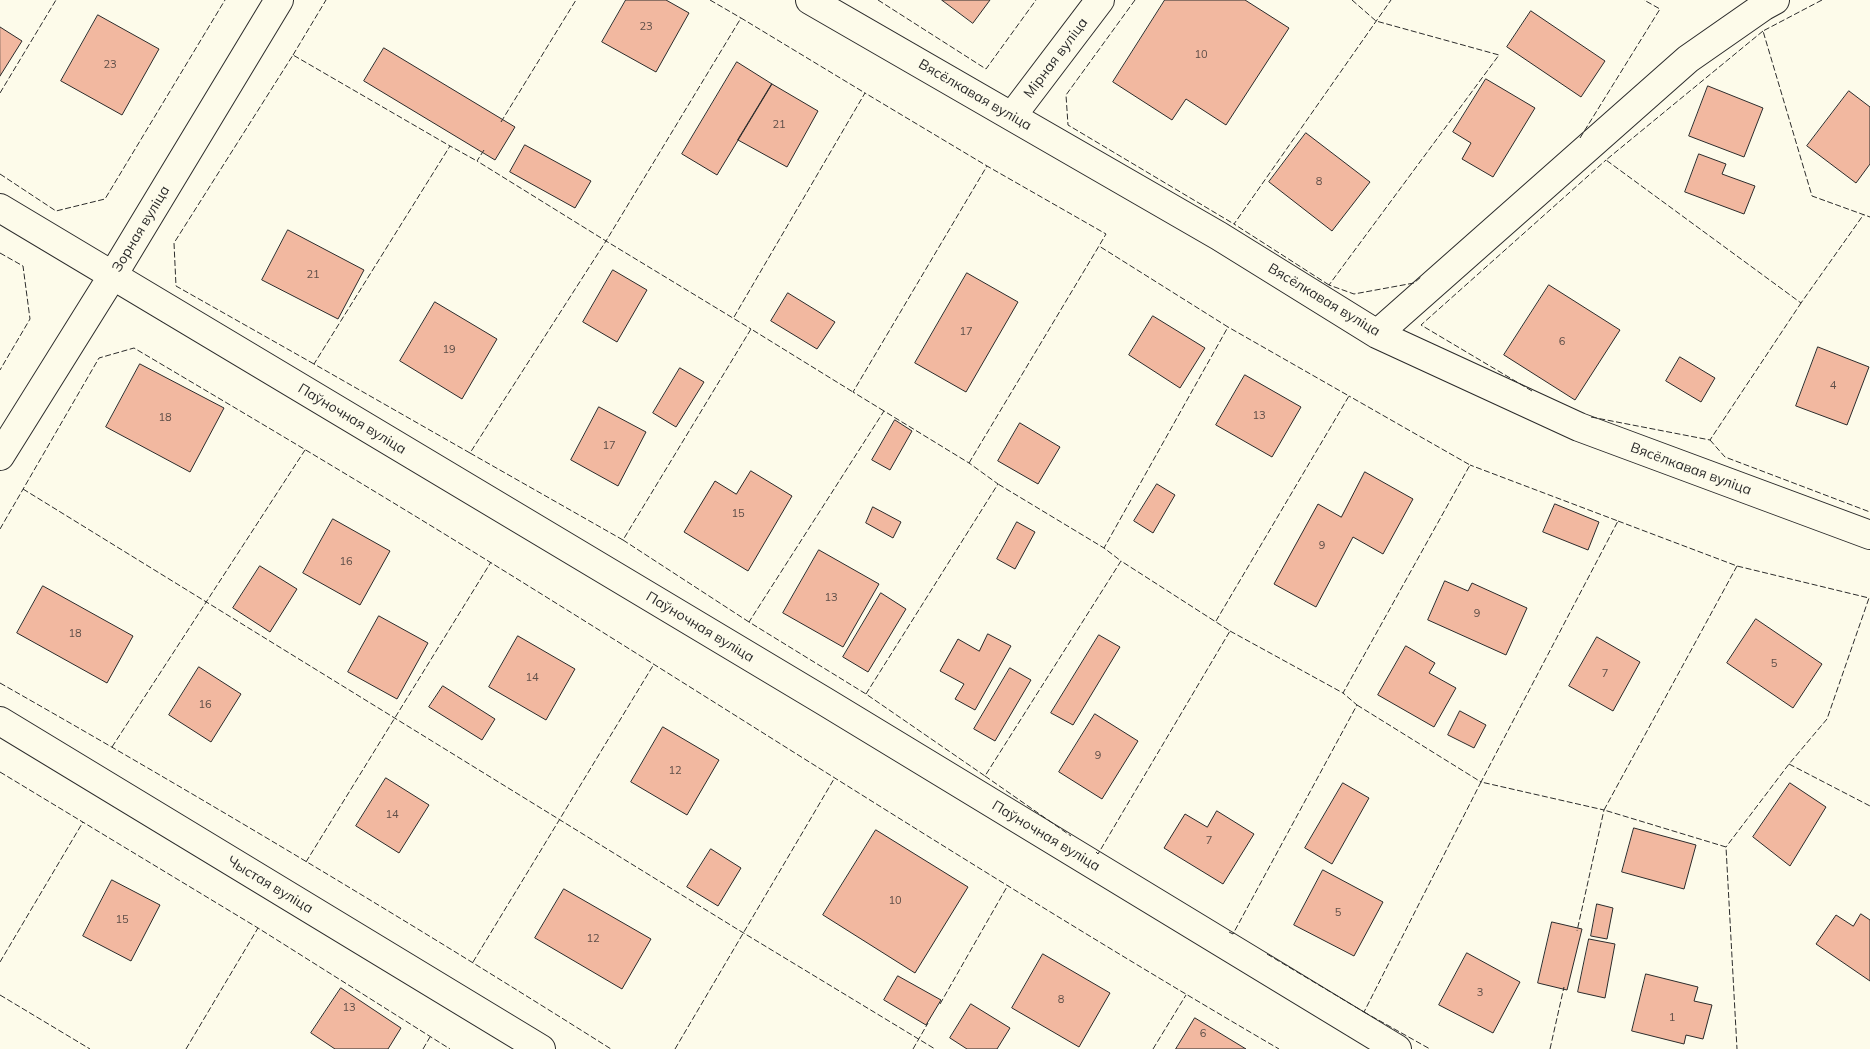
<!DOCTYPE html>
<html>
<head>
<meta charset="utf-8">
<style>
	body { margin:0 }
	canvas { display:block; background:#fdfbea }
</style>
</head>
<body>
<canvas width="1870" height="1049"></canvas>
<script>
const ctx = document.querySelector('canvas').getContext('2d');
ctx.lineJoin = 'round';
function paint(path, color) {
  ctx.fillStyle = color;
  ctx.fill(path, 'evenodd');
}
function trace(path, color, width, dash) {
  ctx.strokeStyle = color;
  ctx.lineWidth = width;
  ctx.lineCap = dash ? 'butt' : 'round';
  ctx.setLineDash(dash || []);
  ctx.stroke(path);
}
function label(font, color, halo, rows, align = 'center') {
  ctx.font = font + ' Mulish,sans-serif';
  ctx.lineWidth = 4;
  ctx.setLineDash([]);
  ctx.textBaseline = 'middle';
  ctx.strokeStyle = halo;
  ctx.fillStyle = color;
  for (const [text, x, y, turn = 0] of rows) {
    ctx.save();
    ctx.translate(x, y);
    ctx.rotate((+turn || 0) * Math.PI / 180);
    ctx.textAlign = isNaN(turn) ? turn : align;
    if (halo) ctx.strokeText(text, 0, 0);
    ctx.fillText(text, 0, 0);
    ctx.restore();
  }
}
const building = new Path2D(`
	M 626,0 L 666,0 L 689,13 L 656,72 L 602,42 Z
	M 942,0 L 990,0 L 973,23 Z
	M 1165,0 L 1245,0 L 1289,28 L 1226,125 L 1186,99 L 1172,120 L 1113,82 Z
	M 1531,11 L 1605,61 L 1581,97 L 1507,47 Z
	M 98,15 L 159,49 L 122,115 L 61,81 Z
	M 0,27 L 22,41 L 0,76 Z
	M 384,48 L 515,127 L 495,160 L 364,81 Z
	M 737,62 L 772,84 L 717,175 L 682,154 Z
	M 1486,79 L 1535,108 L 1493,177 L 1462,159 L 1471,143 L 1453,132 Z
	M 772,84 L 818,111 L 787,167 L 738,140 Z
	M 1708,86 L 1763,108 L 1744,157 L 1689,136 Z
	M 1849,91 L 1870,107 L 1870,164 L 1856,183 L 1807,146 Z
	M 1306,133 L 1370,182 L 1332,231 L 1269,182 Z
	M 525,145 L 591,181 L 575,208 L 510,172 Z
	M 1699,154 L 1726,164 L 1722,174 L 1755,186 L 1744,214 L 1685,192 Z
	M 288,230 L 364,270 L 338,319 L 262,280 Z
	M 613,270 L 647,290 L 617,342 L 583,322 Z
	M 967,273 L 1018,302 L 966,392 L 915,363 Z
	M 1549,285 L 1620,330 L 1575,400 L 1504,355 Z
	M 788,293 L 835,322 L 817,349 L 771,321 Z
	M 435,302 L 497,339 L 462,399 L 400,361 Z
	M 1153,316 L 1205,348 L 1180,388 L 1129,355 Z
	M 1818,347 L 1869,367 L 1847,425 L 1796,406 Z
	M 1680,357 L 1715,378 L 1701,402 L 1666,381 Z
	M 140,364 L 224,408 L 190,472 L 106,427 Z
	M 680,368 L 704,382 L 676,427 L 653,413 Z
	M 1245,375 L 1301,407 L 1272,457 L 1216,425 Z
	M 599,407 L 646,432 L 618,486 L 571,460 Z
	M 895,420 L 912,431 L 890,470 L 872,460 Z
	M 1020,423 L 1060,447 L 1038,484 L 998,461 Z
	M 751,471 L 792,496 L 748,571 L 684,532 L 715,481 L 736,494 Z
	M 1365,472 L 1413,499 L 1383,554 L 1353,537 L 1316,607 L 1274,584 L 1318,504 L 1341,517 Z
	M 1157,484 L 1175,495 L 1153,533 L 1134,521 Z
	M 1555,504 L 1599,522 L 1588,550 L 1543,532 Z
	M 873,507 L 901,522 L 893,538 L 866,523 Z
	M 333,519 L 390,551 L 360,605 L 303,573 Z
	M 1017,522 L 1035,532 L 1015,569 L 997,559 Z
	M 819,550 L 879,584 L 843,647 L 783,613 Z
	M 260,566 L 297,589 L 270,632 L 233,608 Z
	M 1445,581 L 1468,591 L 1472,583 L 1527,608 L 1506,655 L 1428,620 Z
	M 43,586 L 133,636 L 107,683 L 17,633 Z
	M 881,593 L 906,609 L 868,672 L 843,657 Z
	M 379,616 L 428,643 L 397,699 L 348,672 Z
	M 1756,619 L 1822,664 L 1793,708 L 1727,663 Z
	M 988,634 L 1011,646 L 975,710 L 955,699 L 964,684 L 940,671 L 958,639 L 979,651 Z
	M 1099,635 L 1120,647 L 1073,725 L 1051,713 Z
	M 518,636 L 575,669 L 546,720 L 489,687 Z
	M 1597,637 L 1640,662 L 1613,711 L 1569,686 Z
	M 1406,646 L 1435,663 L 1429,673 L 1456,688 L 1434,727 L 1378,695 Z
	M 199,667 L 241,694 L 211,742 L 169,715 Z
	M 1010,668 L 1031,680 L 995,741 L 974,729 Z
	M 443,686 L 495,719 L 482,740 L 429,707 Z
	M 1460,711 L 1486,725 L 1474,748 L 1448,735 Z
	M 1095,714 L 1138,741 L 1102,799 L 1059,772 Z
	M 663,727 L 719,760 L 687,815 L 631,782 Z
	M 386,778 L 429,805 L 399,853 L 356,826 Z
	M 1343,783 L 1369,798 L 1332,864 L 1305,848 Z
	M 1790,783 L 1826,807 L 1790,866 L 1753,837 Z
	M 1217,811 L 1254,834 L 1223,884 L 1164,848 L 1185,814 L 1207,827 Z
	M 1634,828 L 1696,845 L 1684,889 L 1622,872 Z
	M 876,830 L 968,887 L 915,973 L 823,915 Z
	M 711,849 L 741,868 L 718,906 L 687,887 Z
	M 1323,870 L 1383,902 L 1354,956 L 1294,925 Z
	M 112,880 L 160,905 L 131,961 L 83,936 Z
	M 564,889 L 651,939 L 622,989 L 535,938 Z
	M 1597,904 L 1613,908 L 1607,939 L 1591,936 Z
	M 1861,914 L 1870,920 L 1870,981 L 1816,944 L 1836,915 L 1853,926 Z
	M 1552,922 L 1582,929 L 1567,990 L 1538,983 Z
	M 1589,939 L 1615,944 L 1605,998 L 1578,992 Z
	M 1467,953 L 1520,982 L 1493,1033 L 1439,1005 Z
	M 1043,954 L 1110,993 L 1079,1047 L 1012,1008 Z
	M 1646,974 L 1698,987 L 1694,1001 L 1712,1005 L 1703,1039 L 1686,1035 L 1684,1044 L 1632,1031 Z
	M 898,976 L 941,1000 L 926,1025 L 884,1000 Z
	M 341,988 L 401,1028 L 388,1049 L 335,1049 L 311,1033 Z
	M 971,1004 L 1010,1028 L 997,1049 L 967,1049 L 950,1038 Z
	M 1195,1018 L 1246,1049 L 1176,1049 Z`);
paint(building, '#f2b8a0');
trace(building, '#2b2b2b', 1);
const minor = new Path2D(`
	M 810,0 L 1219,236 L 1377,334 L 1579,427 L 1870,535
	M 1012,116 L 1100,0
	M 0,208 L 824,701 L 1397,1049
	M 1377,334 L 1688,59 L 1764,6 L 1775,0
	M 0,456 L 113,275 L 279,0
	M 0,721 L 541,1049`);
trace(minor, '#2b2b2b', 30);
trace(minor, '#fdfbea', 28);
trace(new Path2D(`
	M 710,0 L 741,18
	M 878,0 L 986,69 L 1036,0
	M 1135,0 L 1066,95 L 1068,125 L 1234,224
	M 1352,0 L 1376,21 L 1499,55 L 1329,285 L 1354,294 L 1414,283 L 1422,276
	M 1822,0 L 1763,31 L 1812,196 L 1870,217
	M 1763,31 L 1606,160 L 1801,303 L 1864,214
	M 293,55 L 326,0
	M 0,93 L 56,0
	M 501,122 L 576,0
	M 1580,138 L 1660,9 L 1644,0
	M 484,150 L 477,161 L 606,241 L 741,18 L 865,93
	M 0,174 L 56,211 L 105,199 L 225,0
	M 0,253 L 23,266 L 30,319 L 0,370
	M 1329,285 L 1234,224 L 1391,0
	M 734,317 L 865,93 L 987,166
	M 314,364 L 176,286 L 174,243 L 293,55 L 450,146
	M 1532,391 L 1421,325 L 1606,160
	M 884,411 L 853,392 L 987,166 L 1106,234 L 1099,246
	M 1591,417 L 1710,440 L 1801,303
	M 1710,440 L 1725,457 L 1870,512
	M 470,453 L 314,364 L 450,146 L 477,161
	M 969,463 L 1099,246 L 1228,327 L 1104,548
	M 23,489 L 737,929 L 935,1049
	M 1618,521 L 1737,566 L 1869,598 L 1827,719 L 1789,764 L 1726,847
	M 0,529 L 99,358 L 134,348 C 254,419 374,490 493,564 C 755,726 1013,894 1279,1049
	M 623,540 L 470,453 L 606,241 L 751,329
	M 1737,566 L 1604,810 L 1726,847 L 1737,1049
	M 1216,621 L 1349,396 L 1228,327
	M 749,622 L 623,540 L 751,329 L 853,392
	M 1230,631 L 1343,693 L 1470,465 L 1349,396
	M 0,683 C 206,800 410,922 611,1049
	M 866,694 L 998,484 L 969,463 L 884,411 L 749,622 L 866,694 L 985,776 L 1121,561 L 1104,548 L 998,484
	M 1357,705 L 1481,782 L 1618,521 L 1470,465
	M 112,747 L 305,450
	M 1789,764 L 1870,806
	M 0,772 L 258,928 L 450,1049
	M 985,776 L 1071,836
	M 1096,852 L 1098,854 L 1230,631 L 1121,561
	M 306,862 L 491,562
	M 1229,932 L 1233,934 L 1357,705 L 1343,693
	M 1267,954 L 1364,1012 L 1481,782 L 1604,810 L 1577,931
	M 0,962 L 83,822
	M 473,962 L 654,664
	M 0,995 L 90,1049
	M 940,1004 L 1008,885
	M 1364,1012 L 1430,1049
	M 186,1049 L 258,928
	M 423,1049 L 430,1037
	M 675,1049 L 834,779
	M 913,1049 L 928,1023
	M 1153,1049 L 1186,995
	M 1550,1049 L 1564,987`), '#2b2b2b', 1, [6, 2.5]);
label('11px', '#5d4e48', null, [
	["23",646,27],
	["10",1201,55],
	["23",110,65],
	["21",779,125],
	["8",1319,182],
	["21",313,275],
	["17",966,332],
	["6",1562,342],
	["19",449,350],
	["4",1833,386],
	["13",1259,416],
	["18",165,418],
	["17",609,446],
	["15",738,514],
	["9",1322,546],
	["16",346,562],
	["13",831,598],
	["9",1477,614],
	["18",75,634],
	["5",1774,664],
	["7",1605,674],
	["14",532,678],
	["16",205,705],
	["9",1098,756],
	["12",675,771],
	["14",392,815],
	["7",1209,841],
	["10",895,901],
	["5",1338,913],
	["15",122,920],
	["12",593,939],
	["3",1480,993],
	["8",1061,1000],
	["13",349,1008],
	["1",1672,1018],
	["6",1203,1034]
]);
label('14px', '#2b2b2b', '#fdfbea', [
	["Мірная вуліца",1056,58,-53],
	["Вясёлкавая вуліца",975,95,30],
	["Зорная вуліца",141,229,-59],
	["Вясёлкавая вуліца",1324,300,31],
	["Паўночная вуліца",352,419,31],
	["Вясёлкавая вуліца",1691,469,20],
	["Паўночная вуліца",700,627,31],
	["Паўночная вуліца",1046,836,31],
	["Чыстая вуліца",270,885,31]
]);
</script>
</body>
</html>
